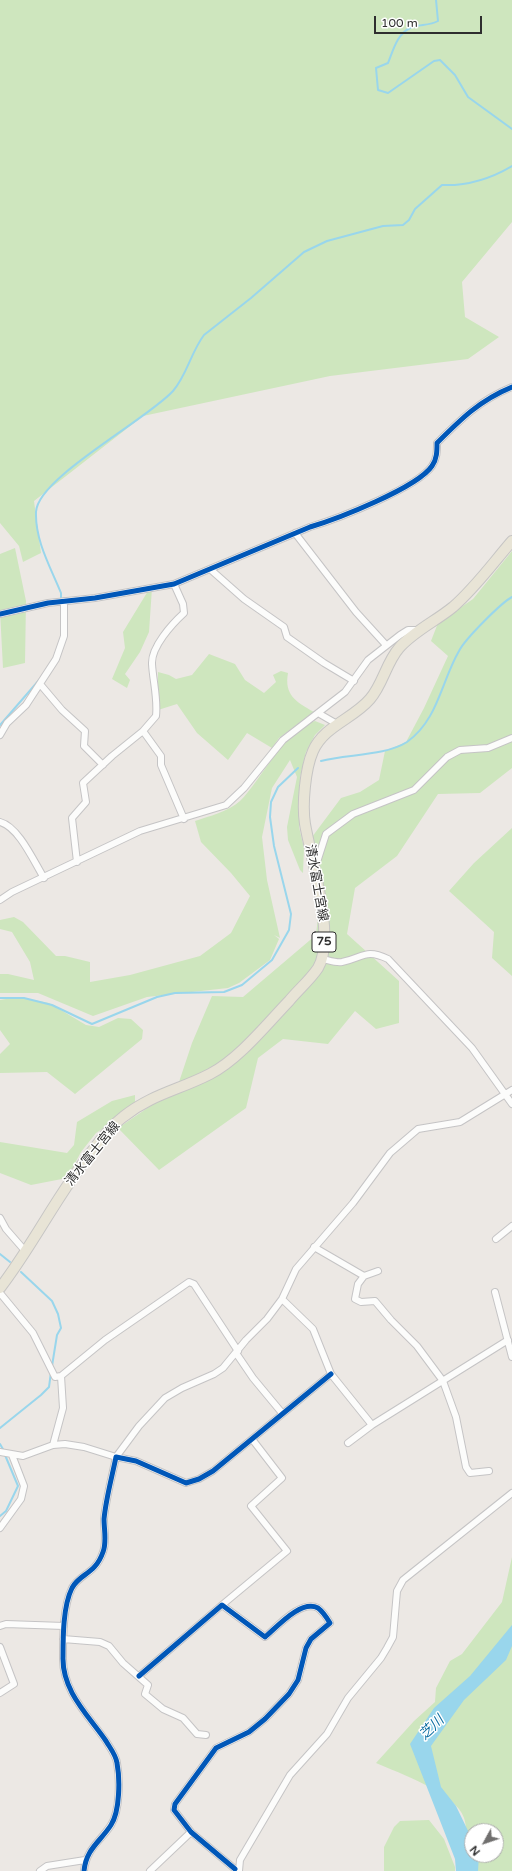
<!DOCTYPE html>
<html>
<head>
<meta charset="utf-8">
<style>
	body { margin:0 }
	#map { position:relative; width:512px; height:1871px; overflow:hidden; background:#ece8e4; font-family:"Varela Round",sans-serif }
	canvas { display:block }
	.north { position:absolute; left:464px; top:1823px; width:40px; height:40px; box-sizing:border-box; background:#fff; border:1px solid #ababab; border-radius:50%; rotate:230deg; font-size:11px; font-weight:700; line-height:16px; text-align:center; color:#2e2e2e }
	.north::after { content:''; display:block; margin:auto; width:14px; height:18px; background:#706f6e; clip-path:polygon(50% 0,100% 100%,50% 72%,0 100%) }
	.scale { position:absolute; left:374px; top:16px; width:108px; height:18px; box-sizing:border-box; border:2px solid #2e2e2e; border-top:0; padding-left:5px; font-size:12px; line-height:14px; white-space:nowrap; color:#2e2e2e; -webkit-text-stroke:3px #fff; paint-order:stroke }
</style>
</head>
<body>
<div id="map">
<canvas width="512" height="1871"></canvas>
<div class="north">N</div>
<div class="scale">100 m</div>
</div>
<script>
const ctx = document.querySelector('canvas').getContext('2d');
ctx.lineJoin = 'round';
function paint(path, color) {
  ctx.fillStyle = color;
  ctx.fill(path, 'evenodd');
}
function trace(path, color, width, dash) {
  ctx.strokeStyle = color;
  ctx.lineWidth = width;
  ctx.lineCap = dash ? 'butt' : 'round';
  ctx.setLineDash(dash || []);
  ctx.stroke(path);
}
function label(font, color, halo, rows, align = 'center') {
  ctx.font = font + ' "Varela Round","Noto Sans JP",sans-serif';
  ctx.lineWidth = 3;
  ctx.setLineDash([]);
  ctx.textBaseline = 'middle';
  ctx.strokeStyle = halo;
  ctx.fillStyle = color;
  for (const [text, x, y, turn = 0] of rows) {
    ctx.save();
    ctx.translate(x, y);
    ctx.rotate((+turn || 0) * Math.PI / 180);
    ctx.textAlign = isNaN(turn) ? turn : align;
    if (halo) ctx.strokeText(text, 0, 0);
    ctx.fillText(text, 0, 0);
    ctx.restore();
  }
}
paint(new Path2D(`
	M 0,0 L 512,0 L 512,222 L 462,282 L 465,317 L 499,337 L 468,359 L 330,376 L 143,416 L 34,501 L 41,553 L 23,562 L 19,546 L 0,523 Z
	M 15,548 L 26,601 L 25,663 L 3,668 L 0,611 L 0,554 Z
	M 512,551 L 512,768 L 480,793 L 438,794 L 397,856 L 355,888 L 347,934 L 399,981 L 399,1023 L 376,1029 L 355,1011 L 328,1044 L 283,1039 L 258,1058 L 246,1108 L 159,1170 L 118,1128 L 177,1088 L 192,1043 L 212,996 L 243,997 L 316,935 L 322,880 L 312,837 L 341,798 L 360,792 L 379,780 L 385,751 L 406,742 L 424,708 L 448,656 L 431,641 L 438,623 L 473,599 Z
	M 152,588 L 149,632 L 140,652 L 125,674 L 130,680 L 127,688 L 112,679 L 125,648 L 123,632 L 148,591 Z
	M 209,654 L 235,664 L 245,680 L 264,693 L 276,682 L 273,675 L 281,671 L 288,673 C 284,695 296,702 314,712 L 279,738 L 272,748 L 247,733 L 228,760 L 197,733 L 177,704 L 158,710 L 158,672 L 169,675 L 176,679 L 192,675 Z
	M 315,721 L 325,725 L 315,735 L 306,752 L 300,777 L 299,827 L 304,848 L 303,873 L 300,870 L 288,840 L 287,827 L 297,777 L 290,760 L 272,788 L 262,837 L 267,880 L 280,938 L 274,935 L 279,939 L 270,960 L 239,983 L 228,988 L 147,997 L 93,1016 L 38,993 L 0,993 L 0,974 L 8,974 L 34,980 L 30,962 L 12,932 L 0,929 L 0,920 L 14,917 L 23,922 L 56,956 L 65,956 L 90,962 L 90,982 L 130,975 L 200,956 L 231,933 L 250,896 L 231,873 L 201,842 L 195,821 C 209,816 228,812 240,801 C 261,781 285,728 315,721 Z
	M 512,828 L 512,976 L 492,958 L 494,932 L 449,891 L 474,863 Z
	M 18,997 L 49,1003 L 86,1025 L 99,1027 L 118,1018 L 131,1019 L 143,1030 L 142,1039 L 75,1094 L 47,1072 L 0,1073 L 0,1054 L 10,1044 L 0,1030 L 0,1000 Z
	M 135,1095 L 135,1102 L 116,1120 L 96,1133 L 81,1152 L 67,1178 L 31,1185 L 0,1173 L 0,1142 L 67,1153 L 74,1145 L 77,1122 L 112,1101 Z
	M 512,1557 L 512,1871 L 467,1871 C 464,1856 469,1832 464,1818 C 456,1793 399,1773 376,1763 L 414,1721 L 435,1702 L 436,1688 L 450,1661 L 462,1654 L 502,1602 ZM 472,1831 L 496,1831 L 496,1855 L 472,1855 Z
	M 429,1820 L 444,1839 L 455,1867 L 455,1871 L 384,1871 L 384,1847 L 394,1827 L 400,1821 Z`), '#cee6be');
paint(new Path2D(`
	M 512,1625 L 512,1646 L 506,1660 L 464,1700 L 431,1746 L 441,1787 L 456,1806 L 472,1839 L 472,1855 L 479,1855 L 478,1871 L 456,1871 L 455,1859 L 410,1744 L 434,1708 L 470,1676 Z`), '#99d6ec');
trace(new Path2D(`
	M 436,0 L 438,21 C 429,26 419,24 410,28 C 397,34 393,51 388,63 L 376,68 L 378,90 L 388,93 L 434,61 L 440,60 L 455,75 L 468,97 L 512,129
	M 61,600 L 61,593 C 51,568 35,541 36,512 C 37,478 148,419 173,391 C 187,375 191,352 204,335 L 251,298 L 304,252 L 327,241 L 383,226 L 403,225 L 409,220 L 415,209 L 442,185 C 468,186 490,179 512,166
	M 0,725 L 40,679
	M 321,761 C 347,754 385,756 407,742 C 438,720 441,682 459,651 C 465,639 501,603 512,597
	M 0,998 L 24,998 L 52,1005 L 92,1024 L 157,997 L 175,993 L 224,992 L 242,985 L 272,960 L 289,930 L 291,914 L 274,846 L 270,817 L 271,802 L 278,787 L 298,768
	M 0,1254 L 10,1262
	M 21,1272 L 52,1301 L 58,1314 L 61,1328 L 57,1335 L 52,1366
	M 0,1428 L 41,1395 L 49,1387 L 51,1372
	M 0,1444 L 4,1451
	M 0,1516 L 6,1511 L 18,1486 L 5,1455`), '#99d6ec', 2);
const street = new Path2D(`
	M 295,533 L 356,612 L 386,645
	M 210,569 L 244,599 L 284,627 L 287,637 L 324,663 L 354,681
	M 0,614 L 48,603 L 95,598 L 174,584 L 310,527 C 337,519 417,488 432,466 C 437,459 437,451 437,443 C 461,419 480,400 512,387
	M 40,684 L 62,710 L 85,731 L 84,746 L 103,765
	M 318,713 L 337,724
	M 143,731 L 161,756 L 161,765 L 184,819
	M 0,735 L 7,723 L 26,705 L 56,659 L 64,636 L 64,601
	M 0,822 C 19,827 34,862 44,878
	M 77,862 L 72,818 L 86,802 L 83,783 L 112,756 L 143,731 L 156,716 C 158,699 153,681 152,664 C 151,647 172,624 184,613 L 183,604 L 174,584
	M 313,865 L 318,859 L 326,834 L 353,814 L 414,790 L 447,757 L 460,750 L 488,748 L 512,738
	M 0,900 L 12,892 L 140,831 L 226,805 L 244,788 L 283,740 L 345,692 L 368,660 L 400,635 L 408,630 L 420,630
	M 323,959 C 328,960 336,963 342,962 C 363,958 365,948 388,959 L 472,1048 L 512,1104
	M 0,1218 L 6,1229 L 26,1252
	M 496,1239 L 512,1226
	M 314,1247 L 364,1276 L 378,1271
	M 364,1276 L 358,1284 L 355,1299 L 361,1302 L 375,1301 L 391,1320 L 417,1346 L 443,1381 L 456,1417 L 466,1467 L 470,1473 L 489,1471
	M 495,1292 L 512,1357
	M 0,1293 L 33,1333 L 55,1377 L 61,1376 L 63,1408 L 53,1445
	M 282,1299 L 313,1329 L 331,1374 L 372,1425
	M 236,1353 L 253,1378 L 282,1413
	M 61,1376 L 105,1340 L 189,1282 L 194,1284 L 238,1351
	M 348,1443 L 372,1425 L 508,1340
	M 0,1452 L 23,1456 L 53,1445 L 65,1444 L 84,1447 L 116,1457 L 139,1426 L 165,1398 L 182,1388 L 214,1374 L 223,1368 L 246,1340 L 267,1319 L 282,1299 L 296,1269 L 353,1203 L 390,1153 L 418,1129 L 460,1122 L 512,1090
	M 0,1528 L 21,1499 L 24,1486 L 12,1455
	M 222,1605 L 287,1551 L 251,1506 L 282,1478 L 252,1439
	M 0,1626 L 6,1624 L 64,1626
	M 63,1639 L 100,1642 L 109,1646 L 123,1663 L 148,1685 L 145,1694 L 163,1709 L 183,1718 L 197,1734 L 206,1735
	M 0,1647 L 14,1684 L 0,1693
	M 139,1676 L 222,1605 L 265,1637 C 277,1627 301,1599 318,1608 C 322,1611 327,1618 330,1623 L 311,1639 L 306,1648 L 298,1680 L 289,1694 L 265,1719 L 249,1732 L 216,1748 L 175,1804 L 174,1810 L 191,1832 L 235,1869
	M 40,1871 L 47,1866 L 85,1860
	M 84,1871 C 86,1849 100,1842 111,1825 C 120,1811 120,1779 117,1763 C 116,1755 110,1748 106,1741 C 88,1715 62,1691 63,1657 C 63,1637 63,1606 72,1588 C 80,1573 95,1575 103,1552 C 107,1542 104,1530 104,1519 C 106,1498 112,1477 116,1457 L 136,1461 L 186,1483 L 199,1479 L 213,1471 L 331,1374
	M 150,1871 L 191,1832
	M 239,1871 L 240,1860 L 290,1775 L 327,1734 L 348,1698 L 381,1658 L 387,1648 L 393,1637 L 397,1591 L 403,1580 L 512,1493`);
const primary = new Path2D(`
	M 0,1288 C 34,1244 58,1193 93,1150 C 102,1138 111,1126 123,1117 C 152,1094 179,1090 210,1074 C 239,1059 266,1025 289,1001 C 298,990 310,980 318,968 C 336,938 311,859 305,824 C 302,805 305,769 313,751 C 324,726 353,719 370,699 C 383,684 386,663 399,648 C 414,631 436,621 453,607 C 475,588 493,563 512,541`);
trace(street, '#c5c4c5', 8);
trace(primary, '#c6c5c4', 12);
trace(street, '#fcfcfb', 6);
trace(primary, '#e8e4d6', 10);
trace(new Path2D(`
	M 0,614 L 48,603 L 95,598 L 174,584 L 310,527 C 337,519 417,488 432,466 C 437,459 437,451 437,443 C 461,419 480,400 512,387
	M 139,1676 L 222,1605 L 265,1637 C 277,1627 301,1599 318,1608 C 322,1611 327,1618 330,1623 L 311,1639 L 306,1648 L 298,1680 L 289,1694 L 265,1719 L 249,1732 L 216,1748 L 175,1804 L 174,1810 L 191,1832 L 235,1869
	M 84,1871 C 86,1849 100,1842 111,1825 C 120,1811 120,1779 117,1763 C 116,1755 110,1748 106,1741 C 88,1715 62,1691 63,1657 C 63,1637 63,1606 72,1588 C 80,1573 95,1575 103,1552 C 107,1542 104,1530 104,1519 C 106,1498 112,1477 116,1457 L 136,1461 L 186,1483 L 199,1479 L 213,1471 L 331,1374`), '#0057b8', 5);
for (const [x, y, w] of [
	[324,942,24]
]) {
  const box = new Path2D();
  box.roundRect(x - w / 2, y - 10, w, 20, 3);
  ctx.fillStyle = '#fff';
  ctx.fill(box);
  trace(box, '#2e2e2e', 1);
}
label('bold 12px', '#2e2e2e', null, [
	["75",324,942]
]);
label('13px', '#2e2e2e', '#fff', [
	["清水富士宮線",316,883,80],
	["清水富士宮線",93,1154,-51]
]);
label('italic 14px', '#0d6fa3', '#fff', [
	["芝川",432,1728,-44]
]);
</script>
</body>
</html>
